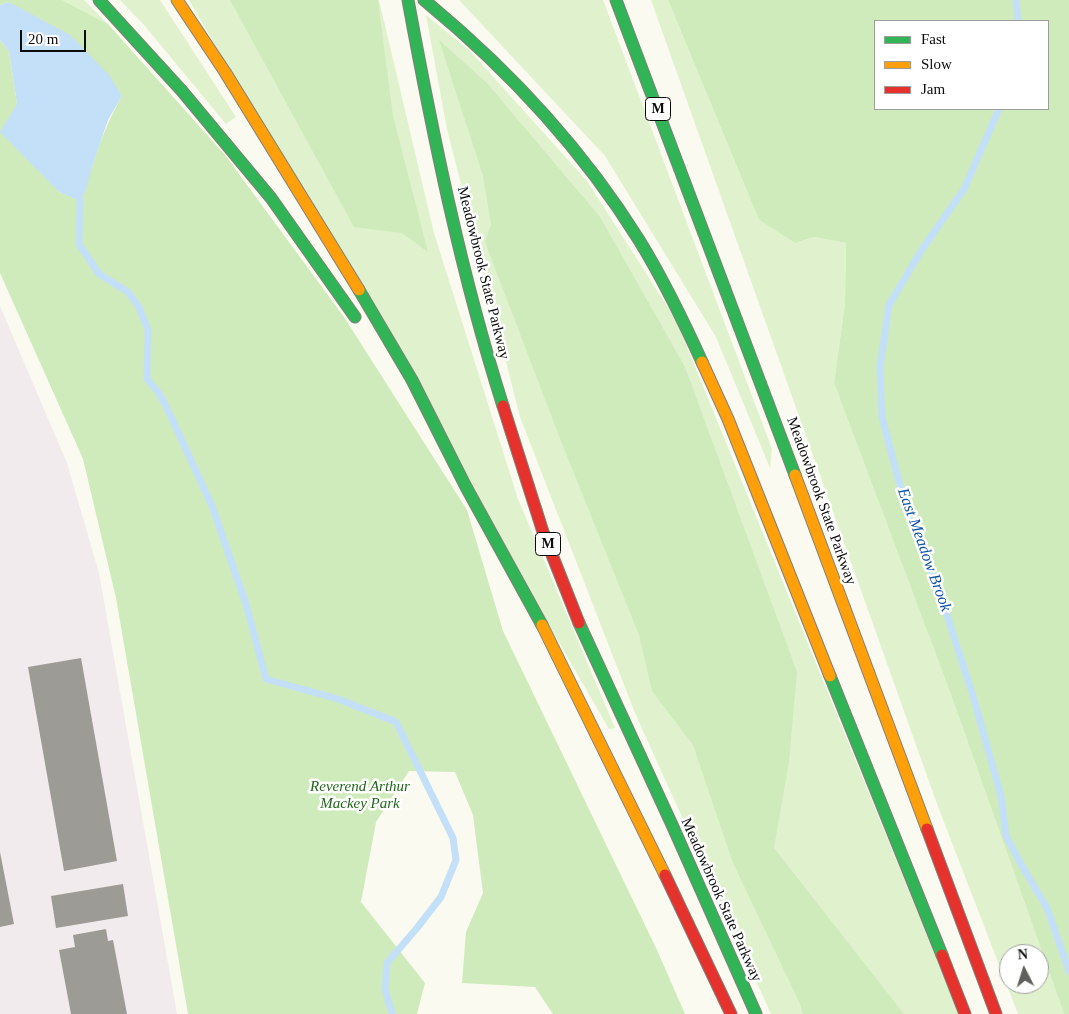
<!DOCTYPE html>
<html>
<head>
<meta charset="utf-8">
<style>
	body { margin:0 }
	#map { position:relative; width:1069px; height:1014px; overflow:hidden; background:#fafaf0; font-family:Georgia,serif }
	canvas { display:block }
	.legend { position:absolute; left:874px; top:20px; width:175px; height:90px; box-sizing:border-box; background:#fff; border:1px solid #9e9e9e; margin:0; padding:6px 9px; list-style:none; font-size:15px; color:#0c0c0c }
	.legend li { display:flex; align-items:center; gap:10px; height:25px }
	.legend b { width:25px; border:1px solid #9e9e9e }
	.north { position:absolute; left:999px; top:944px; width:50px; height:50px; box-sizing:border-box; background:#fff; border:1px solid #9e9e9e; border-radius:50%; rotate:355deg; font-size:14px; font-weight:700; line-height:20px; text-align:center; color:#0c0c0c }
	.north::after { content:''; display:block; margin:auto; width:18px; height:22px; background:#5f5f5c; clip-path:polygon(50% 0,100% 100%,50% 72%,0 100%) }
	.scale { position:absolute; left:20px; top:30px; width:66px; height:22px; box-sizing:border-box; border:2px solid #0c0c0c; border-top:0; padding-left:6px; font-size:15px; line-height:18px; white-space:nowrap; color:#0c0c0c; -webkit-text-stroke:4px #fff; paint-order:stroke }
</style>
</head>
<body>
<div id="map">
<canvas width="1069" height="1014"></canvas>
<ul class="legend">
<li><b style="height:6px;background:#30b455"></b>Fast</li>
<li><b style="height:6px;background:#ff9f0a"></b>Slow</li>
<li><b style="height:6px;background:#e5322d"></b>Jam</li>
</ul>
<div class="north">N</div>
<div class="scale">20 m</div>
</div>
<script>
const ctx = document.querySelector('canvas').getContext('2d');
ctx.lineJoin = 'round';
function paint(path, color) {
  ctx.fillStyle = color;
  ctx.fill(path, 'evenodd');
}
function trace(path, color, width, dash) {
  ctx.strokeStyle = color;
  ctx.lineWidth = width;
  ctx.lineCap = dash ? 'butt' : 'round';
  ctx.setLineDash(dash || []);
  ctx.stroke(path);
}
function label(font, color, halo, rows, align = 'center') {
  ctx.font = font + ' Georgia,serif';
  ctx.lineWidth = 5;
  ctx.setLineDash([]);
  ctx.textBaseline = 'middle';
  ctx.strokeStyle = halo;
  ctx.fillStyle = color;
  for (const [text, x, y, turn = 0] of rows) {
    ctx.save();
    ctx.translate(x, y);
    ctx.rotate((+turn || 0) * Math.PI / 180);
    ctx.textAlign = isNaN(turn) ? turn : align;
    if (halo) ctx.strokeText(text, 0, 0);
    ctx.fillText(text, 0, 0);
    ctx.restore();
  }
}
paint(new Path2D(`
	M 0,306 L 67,463 L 99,573 L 177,1014 L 0,1014 Z`), '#f2ebee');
paint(new Path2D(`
	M 62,0 L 84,0 L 108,24 Z
	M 120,0 L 160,0 L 236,117 L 226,124 L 144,25 Z
	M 189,0 L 379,0 L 434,233 L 518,499 L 615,728 L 609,729 Z
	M 459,0 L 603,0 L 772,449 L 770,468 L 716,337 L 605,156 Z
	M 651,0 L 668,0 L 759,220 L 795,243 L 814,237 L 846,243 L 845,303 L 834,383 L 950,692 L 1064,1014 L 1018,1014 L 937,804 ZM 1009,954 L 1039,954 L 1039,984 L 1009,984 Z
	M 426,15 L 469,50 L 587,181 L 676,320 L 959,1014 L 771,1014 L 635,713 L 520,417 L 447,129 Z`), '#e0f2cd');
paint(new Path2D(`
	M 0,0 L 62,0 L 108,24 L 225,155 L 344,317 L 467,510 L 503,631 L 657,950 L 685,1014 L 553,1014 L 535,987 L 462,983 L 466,932 L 483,893 L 473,815 L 455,772 L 409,771 L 376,822 L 361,902 L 425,983 L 417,1014 L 188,1014 L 116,598 L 83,459 L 0,273 L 0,40 L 9,51 L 17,104 L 59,192 L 80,200 C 86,188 88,176 93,164 C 101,139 109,119 122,96 L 9,2 L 0,5 Z
	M 230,0 L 378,0 L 393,116 L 428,252 L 402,233 L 354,227 Z
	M 668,0 L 1069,0 L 1069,1014 L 1064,1014 L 950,692 L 834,383 L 845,303 L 846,243 L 814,237 L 795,243 L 759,220 ZM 1048,21 L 1048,109 L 875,109 L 875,21 Z
	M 439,40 L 487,83 L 600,217 L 685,367 L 797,672 L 789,762 L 774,848 L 904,1014 L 803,1014 L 800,1004 L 733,863 L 693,745 L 652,691 L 639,635 L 559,436 L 485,242 L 491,224 L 483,176 Z`), '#cfebbb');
paint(new Path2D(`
	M 9,2 L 70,35 L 109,75 L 122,96 L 108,120 L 92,167 L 86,189 L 80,201 L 59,192 L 0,132 L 17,104 L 9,51 L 0,40 L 0,5 Z`), '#c3e0f8');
trace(new Path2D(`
	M 1016,0 L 1018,21
	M 999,109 L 964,189 L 921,251 L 889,305 L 880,366 L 882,417 L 906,509 L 942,600 L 973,696 L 1001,796 L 1006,836 L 1022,866 L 1047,908 L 1069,971
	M 77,192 L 80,201 L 79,244 L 99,274 L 128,292 L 139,307 L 148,330 L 147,379 L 158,392 L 166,406 L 212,506 L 246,604 L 266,679 L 338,699 L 396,722 L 453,838 L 456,860 L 441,897 L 417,928 L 387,963 L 385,989 L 392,1014`), '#c3e0f8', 7);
paint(new Path2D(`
	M 81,658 L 117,861 L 64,871 L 28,667 Z
	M 0,852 L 14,924 L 0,927 Z
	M 123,884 L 128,916 L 56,928 L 51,896 Z
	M 106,929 L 108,941 L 113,940 L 127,1014 L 71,1014 L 59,950 L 75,947 L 73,935 Z`), '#9c9b96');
const fast = new Path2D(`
	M 99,0 L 182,91 L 271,198 L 355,317
	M 408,0 C 433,136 461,274 503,406
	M 424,0 C 508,69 581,147 639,240 C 663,279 683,320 702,362
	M 616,0 L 795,475
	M 359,290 L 412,380 L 466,487 L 542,625
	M 579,623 L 673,827 L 756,1014
	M 830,676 L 942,955`);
const slow = new Path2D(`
	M 177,0 L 225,72 L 359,290
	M 702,362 L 728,419 L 830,676
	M 795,475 L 927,829
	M 542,625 L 665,875`);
const jam = new Path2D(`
	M 503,406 L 543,532 L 579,623
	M 927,829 L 996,1014
	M 665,875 L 731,1014
	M 942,955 L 965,1014`);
trace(fast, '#80807c', 13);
trace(slow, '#80807c', 13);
trace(jam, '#80807c', 13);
trace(fast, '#30b455', 11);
trace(slow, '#ff9f0a', 11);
trace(jam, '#e5322d', 11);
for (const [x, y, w] of [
	[658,109,25],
	[548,544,25]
]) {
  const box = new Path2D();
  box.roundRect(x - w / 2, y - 11.5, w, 23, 4);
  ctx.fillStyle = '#fff';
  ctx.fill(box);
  trace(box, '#0c0c0c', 1);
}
label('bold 14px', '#0c0c0c', null, [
	["M",658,109],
	["M",548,544]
]);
label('15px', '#0c0c0c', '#fff', [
	["Meadowbrook State Parkway",483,273,76],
	["Meadowbrook State Parkway",821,501,70],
	["Meadowbrook State Parkway",721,900,66]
]);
label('italic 15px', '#206817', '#fff', [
	["Reverend Arthur",360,787],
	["Mackey Park",360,804]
]);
label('italic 16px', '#0c53a7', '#fff', [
	["East Meadow Brook",924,550,70]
]);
</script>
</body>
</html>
